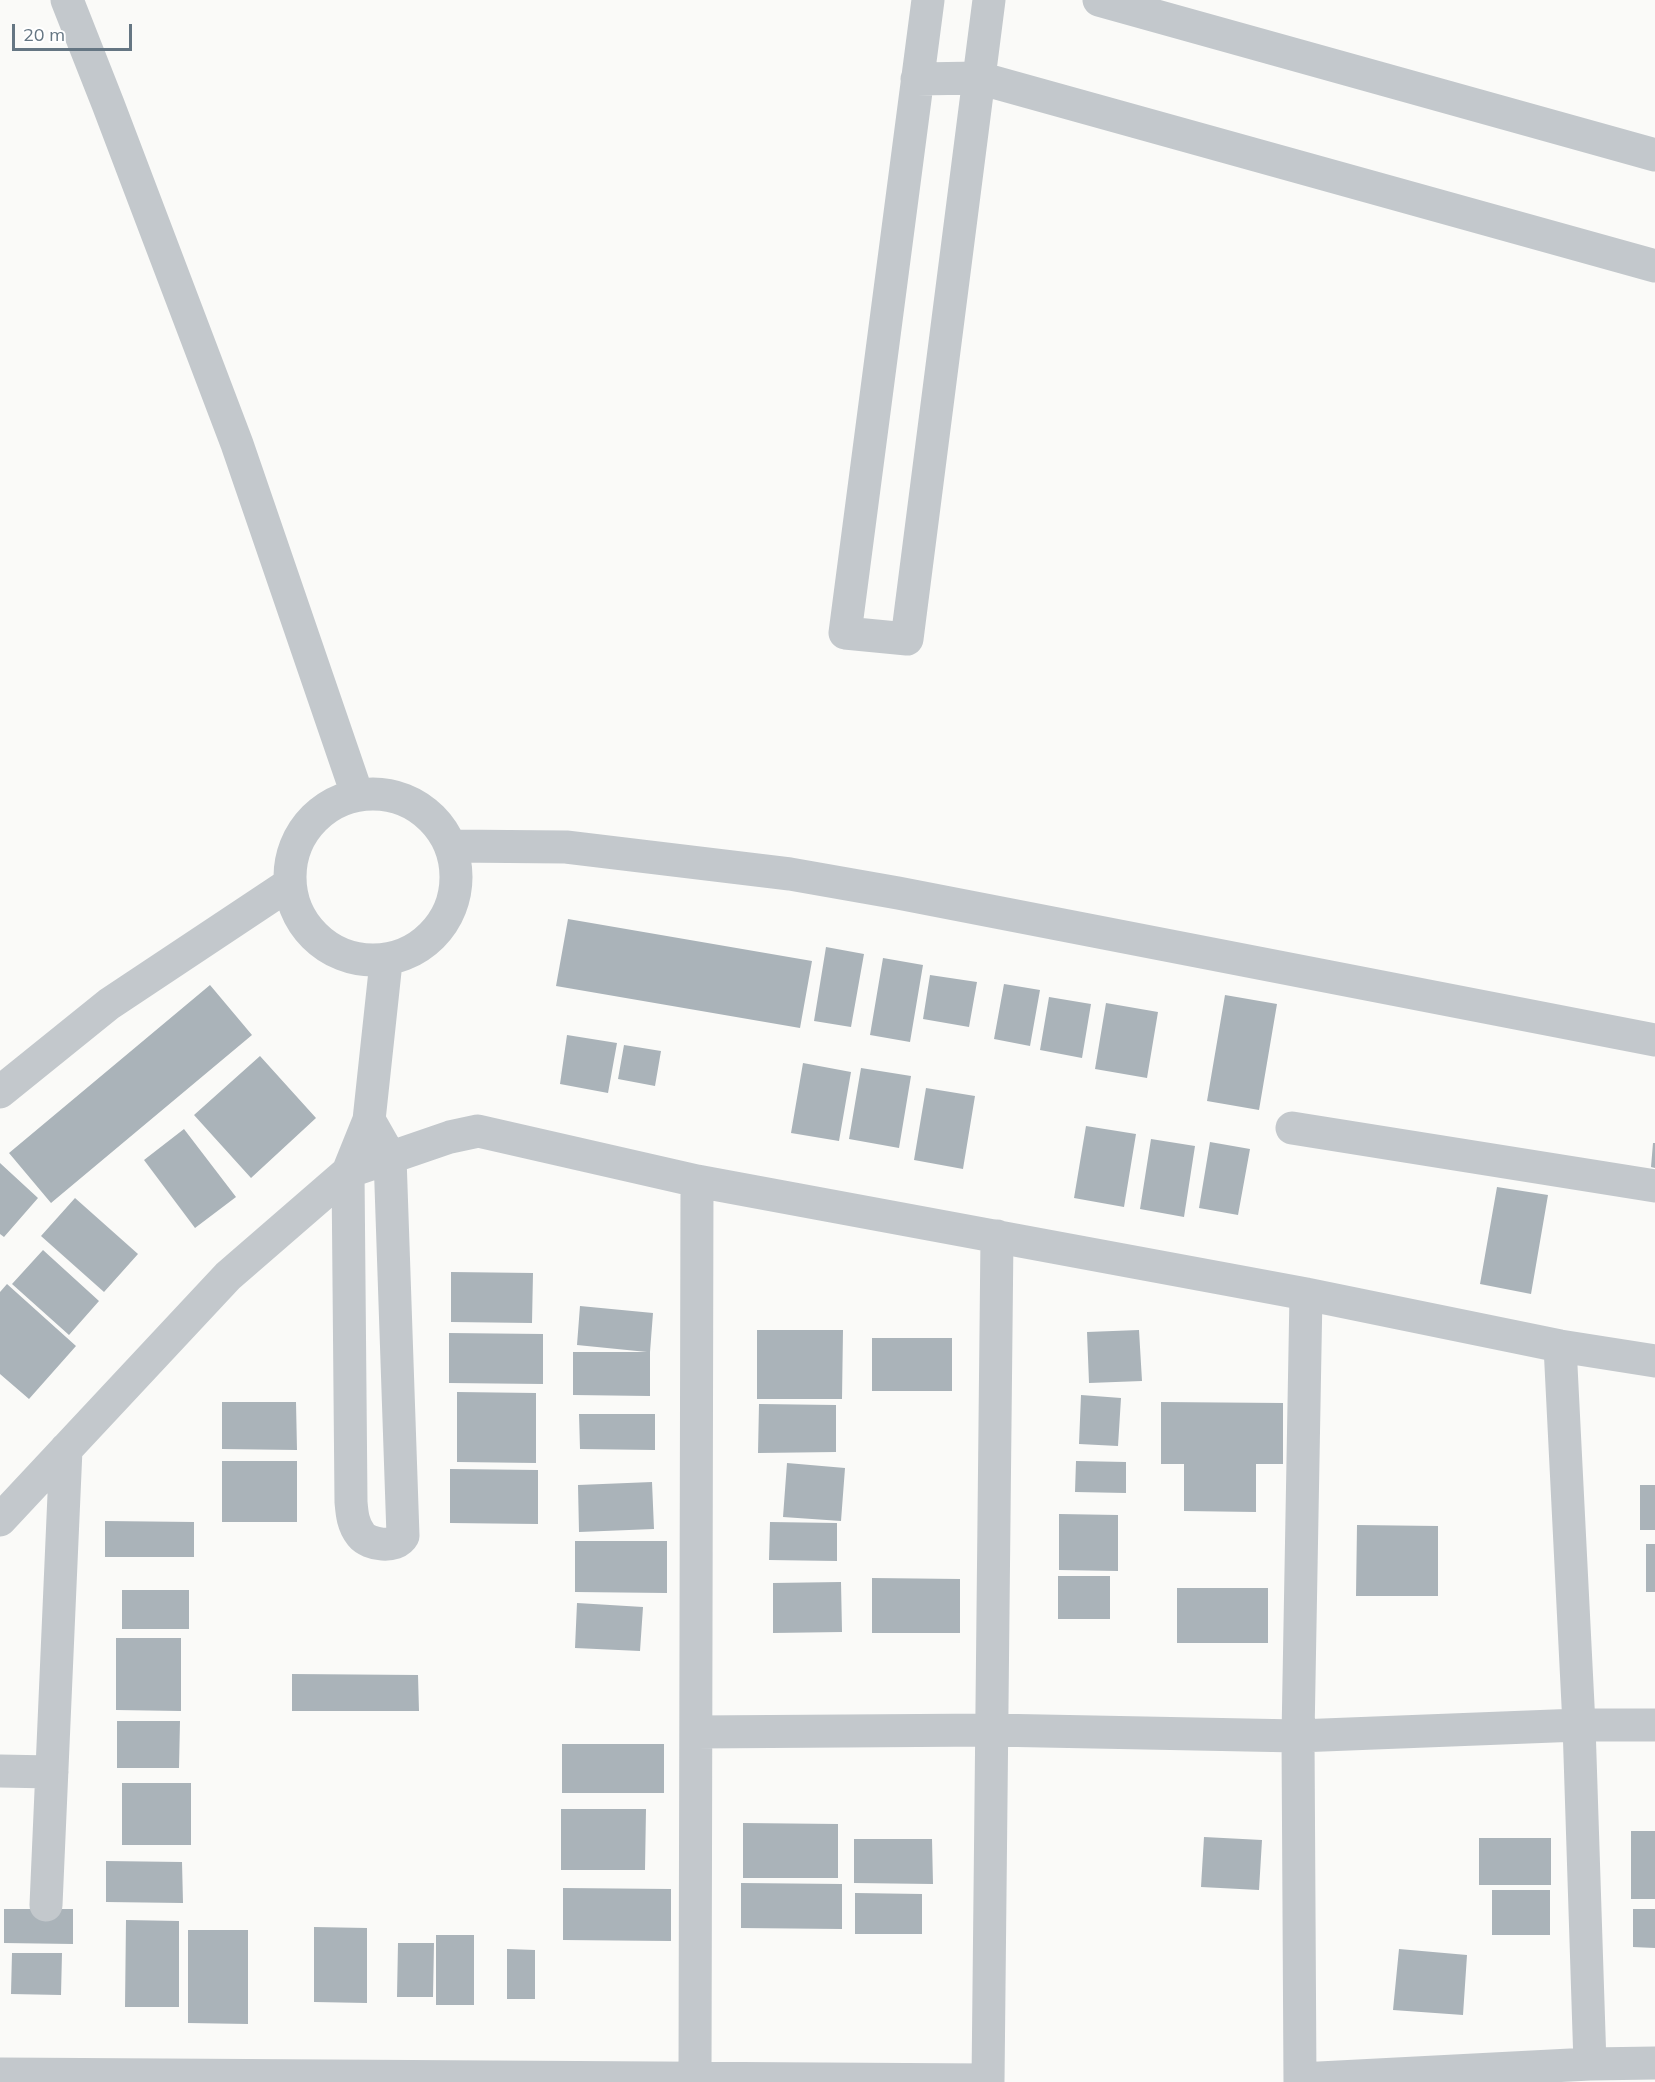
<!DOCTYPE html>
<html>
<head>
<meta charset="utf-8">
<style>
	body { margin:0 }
	#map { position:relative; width:1655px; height:2082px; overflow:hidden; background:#fafaf8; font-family:Mulish,sans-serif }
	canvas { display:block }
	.scale { position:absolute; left:12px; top:24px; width:120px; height:27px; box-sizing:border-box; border:3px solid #657683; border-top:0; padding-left:8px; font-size:18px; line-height:21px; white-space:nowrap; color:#657683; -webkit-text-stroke:4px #fff; paint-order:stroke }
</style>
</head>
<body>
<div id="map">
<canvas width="1655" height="2082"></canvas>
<div class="scale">20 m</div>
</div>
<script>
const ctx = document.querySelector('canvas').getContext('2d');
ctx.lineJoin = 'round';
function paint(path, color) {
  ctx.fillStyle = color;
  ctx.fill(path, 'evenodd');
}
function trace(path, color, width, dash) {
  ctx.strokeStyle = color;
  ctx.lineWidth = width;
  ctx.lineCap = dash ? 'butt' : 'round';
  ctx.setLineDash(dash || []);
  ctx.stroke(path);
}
paint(new Path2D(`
	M 568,919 L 812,961 L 800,1028 L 556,986 Z
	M 826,947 L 864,954 L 851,1027 L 814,1021 Z
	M 883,958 L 923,965 L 910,1042 L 870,1035 Z
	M 930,975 L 977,982 L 969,1027 L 923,1019 Z
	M 1004,984 L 1040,990 L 1030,1046 L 994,1039 Z
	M 210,985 L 252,1035 L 51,1203 L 9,1153 Z
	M 1225,995 L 1277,1004 L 1259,1110 L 1207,1101 Z
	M 1049,997 L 1091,1004 L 1082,1058 L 1040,1050 Z
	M 1106,1003 L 1158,1012 L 1147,1078 L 1095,1069 Z
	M 567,1035 L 617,1043 L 608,1093 L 560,1084 Z
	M 624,1045 L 661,1051 L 655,1086 L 618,1079 Z
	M 260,1056 L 316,1118 L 251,1178 L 194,1115 Z
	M 803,1063 L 851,1072 L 839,1141 L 791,1133 Z
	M 861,1068 L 911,1076 L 899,1148 L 849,1139 Z
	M 926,1088 L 975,1096 L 963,1169 L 914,1160 Z
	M 1086,1126 L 1136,1134 L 1124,1207 L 1074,1198 Z
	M 184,1129 L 236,1197 L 195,1228 L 144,1160 Z
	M 1151,1139 L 1195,1146 L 1184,1217 L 1140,1209 Z
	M 1210,1142 L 1250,1149 L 1238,1215 L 1199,1208 Z
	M 1653,1143 L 1655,1143 L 1655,1168 L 1651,1167 Z
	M 0,1163 L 38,1198 L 4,1237 L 0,1234 Z
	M 1497,1187 L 1548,1195 L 1531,1294 L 1480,1284 Z
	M 75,1198 L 138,1254 L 104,1292 L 41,1236 Z
	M 43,1250 L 99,1301 L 69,1335 L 12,1284 Z
	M 451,1272 L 533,1273 L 532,1323 L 451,1322 Z
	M 7,1284 L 76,1346 L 29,1399 L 0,1374 L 0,1292 Z
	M 580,1306 L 653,1313 L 650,1352 L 650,1396 L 573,1395 L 573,1352 L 647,1352 L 577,1345 Z
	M 757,1330 L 843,1330 L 842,1399 L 757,1399 Z
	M 1139,1330 L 1142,1381 L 1089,1383 L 1087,1332 Z
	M 449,1333 L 543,1334 L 543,1384 L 449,1383 Z
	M 872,1338 L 952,1338 L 952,1391 L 872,1391 Z
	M 457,1392 L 536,1393 L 536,1463 L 457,1462 Z
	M 1081,1395 L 1121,1398 L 1118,1446 L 1079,1444 Z
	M 222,1402 L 296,1402 L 297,1450 L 222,1449 Z
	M 1161,1402 L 1283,1403 L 1283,1464 L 1256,1464 L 1256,1512 L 1184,1511 L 1184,1464 L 1161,1464 Z
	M 759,1404 L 836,1405 L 836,1452 L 758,1453 Z
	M 579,1414 L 655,1414 L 655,1450 L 580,1449 Z
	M 222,1461 L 297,1461 L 297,1522 L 222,1522 Z
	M 1076,1461 L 1126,1462 L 1126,1493 L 1075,1492 Z
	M 787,1463 L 845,1468 L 841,1521 L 783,1517 Z
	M 450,1469 L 538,1470 L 538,1524 L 450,1523 Z
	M 652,1482 L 654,1529 L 579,1532 L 578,1485 Z
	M 1640,1485 L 1655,1485 L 1655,1530 L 1640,1530 Z
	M 1059,1514 L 1118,1515 L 1118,1571 L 1059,1570 Z
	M 105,1521 L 194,1522 L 194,1557 L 105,1557 Z
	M 770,1522 L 837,1523 L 837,1561 L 769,1560 Z
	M 1357,1525 L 1438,1526 L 1438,1596 L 1356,1596 Z
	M 575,1541 L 667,1541 L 667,1593 L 575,1592 Z
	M 1646,1544 L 1655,1544 L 1655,1592 L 1646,1592 Z
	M 1058,1576 L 1110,1576 L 1110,1619 L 1058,1619 Z
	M 872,1578 L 960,1579 L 960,1633 L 872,1633 Z
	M 841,1582 L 842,1632 L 773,1633 L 773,1583 Z
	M 1177,1588 L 1268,1588 L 1268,1643 L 1177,1643 Z
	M 122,1590 L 189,1590 L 189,1629 L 122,1629 Z
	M 577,1603 L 643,1607 L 640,1651 L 575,1648 Z
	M 116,1638 L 181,1638 L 181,1711 L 116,1710 Z
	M 292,1674 L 418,1675 L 419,1711 L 292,1711 Z
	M 117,1721 L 180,1721 L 179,1768 L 117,1768 Z
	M 562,1744 L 664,1744 L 664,1793 L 562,1793 Z
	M 122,1783 L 191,1783 L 191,1845 L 122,1845 Z
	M 561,1809 L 646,1809 L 645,1870 L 561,1870 Z
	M 743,1823 L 838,1824 L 838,1878 L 743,1878 Z
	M 1631,1831 L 1655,1831 L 1655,1899 L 1631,1899 Z
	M 1204,1837 L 1262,1840 L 1259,1890 L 1201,1887 Z
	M 1479,1838 L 1551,1838 L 1551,1885 L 1479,1885 Z
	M 854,1839 L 932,1839 L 933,1884 L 854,1883 Z
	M 106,1861 L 182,1862 L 183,1903 L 106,1902 Z
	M 741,1883 L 842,1884 L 842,1929 L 741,1928 Z
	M 563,1888 L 671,1889 L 671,1941 L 563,1940 Z
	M 1492,1890 L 1550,1890 L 1550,1935 L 1492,1935 Z
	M 855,1893 L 922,1894 L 922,1934 L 855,1934 Z
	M 4,1909 L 73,1909 L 73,1944 L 4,1943 Z
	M 1633,1909 L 1655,1909 L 1655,1948 L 1633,1947 Z
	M 126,1920 L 179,1921 L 179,2007 L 125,2007 Z
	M 314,1927 L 367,1928 L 367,2003 L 314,2002 Z
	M 188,1930 L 248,1930 L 248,2024 L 188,2023 Z
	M 436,1935 L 474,1935 L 474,2005 L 436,2005 Z
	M 398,1943 L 434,1943 L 433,1997 L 397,1997 Z
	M 507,1949 L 535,1950 L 535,1999 L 507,1999 Z
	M 1399,1949 L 1467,1955 L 1463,2015 L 1393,2010 Z
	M 12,1953 L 62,1953 L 61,1995 L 11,1994 Z`), '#aab3b9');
trace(new Path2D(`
	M 67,0 L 108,104 L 237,444 L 357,794
	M 928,0 L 845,633 L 907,639 L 989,0
	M 1099,0 L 1655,155
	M 917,79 L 979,78 L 1655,266
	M290 877a83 83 0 1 1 166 0a83 83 0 1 1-166 0Z
	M 451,846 L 566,847 L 790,874 L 898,893 L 1655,1040
	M 0,1092 L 109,1004 L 288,885
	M 369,1120 L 390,1157 L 403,1536 C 396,1549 369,1545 361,1535 C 353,1525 352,1514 351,1502 L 348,1172 L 369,1120 L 386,962
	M 1292,1128 L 1655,1186
	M 1560,1346 L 1579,1725 L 1590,2064
	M 0,1520 L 228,1276 L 348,1172 L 450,1137 L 478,1131 L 697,1181 L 1306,1294 L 1560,1346 L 1655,1361
	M 696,1732 L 992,1730 L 1298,1736 L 1579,1725 L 1655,1725
	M 0,1771 L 52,1772
	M 46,1905 L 66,1449
	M 0,2074 L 988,2080
	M 695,2078 L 697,1181
	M 1300,2079 L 1590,2064 L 1655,2063
	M 988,2082 L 997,1236
	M 1300,2082 L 1298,1736 L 1306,1294`), '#c3c8cc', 33);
</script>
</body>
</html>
